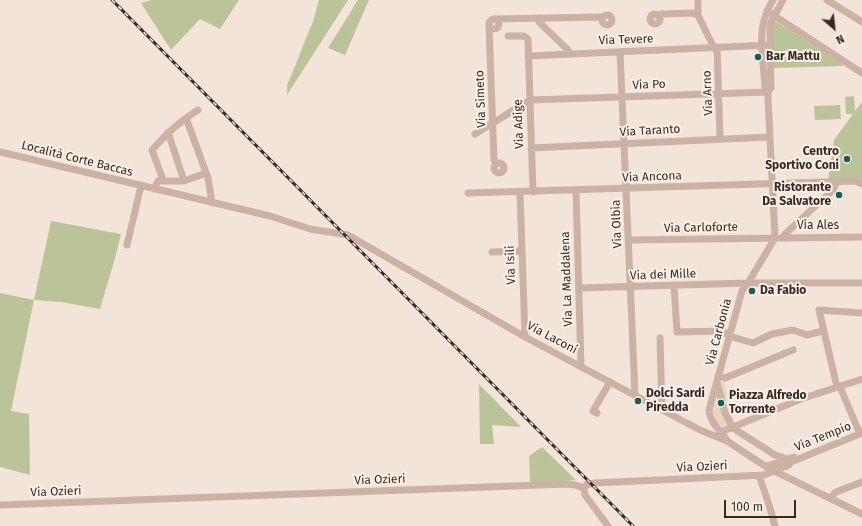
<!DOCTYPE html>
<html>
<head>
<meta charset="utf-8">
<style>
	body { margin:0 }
	#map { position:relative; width:862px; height:526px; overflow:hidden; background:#f3e4d9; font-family:"Fira Sans",sans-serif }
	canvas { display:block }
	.north { position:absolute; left:814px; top:8px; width:40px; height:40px; -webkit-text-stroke:3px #fbefe6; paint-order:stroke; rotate:152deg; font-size:11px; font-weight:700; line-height:16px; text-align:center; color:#372a26 }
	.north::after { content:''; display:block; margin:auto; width:14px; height:18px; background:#372a26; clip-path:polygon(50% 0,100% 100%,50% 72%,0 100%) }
	.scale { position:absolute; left:724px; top:500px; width:72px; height:18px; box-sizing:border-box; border:2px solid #372a26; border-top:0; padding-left:5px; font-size:12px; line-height:14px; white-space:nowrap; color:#372a26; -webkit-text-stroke:3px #fbefe6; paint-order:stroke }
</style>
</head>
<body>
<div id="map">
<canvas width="862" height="526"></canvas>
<div class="north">N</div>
<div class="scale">100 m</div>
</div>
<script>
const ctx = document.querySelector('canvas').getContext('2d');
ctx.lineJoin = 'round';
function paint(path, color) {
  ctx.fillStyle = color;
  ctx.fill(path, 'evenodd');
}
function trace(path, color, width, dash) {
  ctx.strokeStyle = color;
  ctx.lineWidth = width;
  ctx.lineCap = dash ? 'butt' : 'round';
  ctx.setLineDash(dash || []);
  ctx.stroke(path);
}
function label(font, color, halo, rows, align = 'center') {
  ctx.font = font + ' "Fira Sans",sans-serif';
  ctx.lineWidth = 4;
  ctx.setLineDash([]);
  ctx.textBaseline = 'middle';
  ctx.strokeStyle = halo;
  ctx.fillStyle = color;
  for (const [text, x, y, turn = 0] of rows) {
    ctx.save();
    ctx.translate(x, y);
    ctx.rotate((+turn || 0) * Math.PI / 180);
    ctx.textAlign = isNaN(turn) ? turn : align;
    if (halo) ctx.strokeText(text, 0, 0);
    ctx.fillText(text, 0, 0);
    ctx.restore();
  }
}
paint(new Path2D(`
	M 152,0 L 239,0 L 220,29 L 200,19 L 171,50 L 141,3 Z
	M 319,0 L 348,0 L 287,95 L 287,86 L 313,21 Z
	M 358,0 L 369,0 L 345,55 L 328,48 Z
	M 775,21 L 843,64 L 842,66 L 773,68 L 773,25 Z
	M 854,96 L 855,111 L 862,102 L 862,180 L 857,178 L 828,181 L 834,140 L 853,114 L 846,114 L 845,97 Z
	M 840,105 L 841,119 L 815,120 L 814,106 Z
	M 51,221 L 121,234 L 114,262 L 100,309 L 61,302 L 34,300 L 11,411 L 29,414 L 30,475 L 0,467 L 0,293 L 34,300 Z
	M 479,384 L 521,427 L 492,425 L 494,444 L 480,444 Z
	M 542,447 L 576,480 L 530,483 L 529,456 Z`), '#bac498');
paint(new Path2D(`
	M 725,381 L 727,405 L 734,421 L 721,428 L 717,422 L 713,411 L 721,382 Z`), '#edd3be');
trace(new Path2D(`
	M 698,0 L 698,15 L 714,48
	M 827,0 L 862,22
	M 767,11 L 862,73
	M650 19a5 5 0 1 1 10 0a5 5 0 1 1-10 0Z
	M602 20a5 5 0 1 1 10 0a5 5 0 1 1-10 0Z
	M 658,16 L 662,14 L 692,13 L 698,15
	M 539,18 L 539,22 L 568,50 L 570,54
	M 495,19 L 600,17 L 602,18
	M489 24a5 5 0 1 1 10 0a5 5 0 1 1-10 0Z
	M 489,26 L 494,160 L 496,164
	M 508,36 L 524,36 L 528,39 L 533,192
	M 717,47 L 720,138
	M 620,52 L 635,395
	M 528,56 L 770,45
	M 768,92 L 765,88 C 764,66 758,38 765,17 C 767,11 770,5 773,0
	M 186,118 L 208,178 L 212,203
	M 168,132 L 184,181
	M 475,134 L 530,100 L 768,92
	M 531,148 L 770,137
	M 0,152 L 270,216 L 310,229 L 348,235 L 525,337 L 700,430 L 727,441 L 768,468 L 862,514
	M494 168a5 5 0 1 1 10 0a5 5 0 1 1-10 0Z
	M 163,180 L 152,150 C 166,134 180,121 198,110
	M 154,189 L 158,181 L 184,181 L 206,173
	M 576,191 L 581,366
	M 520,192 L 525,337
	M 468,193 L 856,181 L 862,184
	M 775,238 L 768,98 L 768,92 L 771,88 L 770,28 L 771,22 L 783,0
	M 784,238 L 784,235 L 833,190 L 837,182
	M 628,240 L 862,237
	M 127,245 L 141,186
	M 492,252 L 522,251
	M 674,285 L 677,332 L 723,331 L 729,336 L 753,343 L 772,334 L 793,330 L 807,335 L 823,331
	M 579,288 L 748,283 L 862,283
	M 660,338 L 662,410
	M 718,376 L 725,378 L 793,350
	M 717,383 L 725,413 L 733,428 L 775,455 L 787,459 L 794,457 L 794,458
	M 837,387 L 819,310 L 862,313
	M 840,387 L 860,434
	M 597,413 L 593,411 L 610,382
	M 721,432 L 801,399 L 862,379
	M 727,440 C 720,430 710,423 709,410 L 742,291 L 748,283 L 775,238
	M 766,466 L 783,461 L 789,461
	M 759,475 L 770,508 L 775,526
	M 584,488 L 586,485 L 595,483 L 764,475 L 789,465 L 791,462 L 862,433
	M 584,488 L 585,495 L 608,526
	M 830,498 L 836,492 L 862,482
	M 0,505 L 567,484 L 575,485 L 584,488`), '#ccb2a4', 7);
const rail = new Path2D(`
	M 112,0 L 633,526`);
trace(rail, '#372a26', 3);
trace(rail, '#fbefe6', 1.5, [4.5]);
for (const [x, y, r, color] of [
	[758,57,4,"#185c59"],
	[847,159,4,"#185c59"],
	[839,195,4,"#185c59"],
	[752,291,4,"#185c59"],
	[638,401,4,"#185c59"],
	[721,403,4,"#185c59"]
]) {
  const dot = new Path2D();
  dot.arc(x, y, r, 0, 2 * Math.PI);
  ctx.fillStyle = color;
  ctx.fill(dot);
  trace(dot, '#fbefe6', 1.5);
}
label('12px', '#372a26', '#fbefe6', [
	["Via Tevere",626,40,-2],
	["Via Po",649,85,-2],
	["Via Arno",708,93,-92],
	["Via Simeto",481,99,-92],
	["Via Adige",519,124,-92],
	["Via Taranto",650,131,-3],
	["Località Corte Baccas",77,159,14],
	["Via Ancona",652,177,-2],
	["Via Olbia",617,224,-92],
	["Via Ales",818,226],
	["Via Carloforte",701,228,-1],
	["Via Isili",511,265,-92],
	["Via dei Mille",663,275,-2],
	["Via La Maddalena",567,279,-92],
	["Via Carbonia",719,332,-75],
	["Via Laconi",552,338,28],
	["Via Tempio",823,437,-22],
	["Via Ozieri",702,467,-3],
	["Via Ozieri",380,480,-2],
	["Via Ozieri",56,492,-2]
]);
label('bold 12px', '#372a26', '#fbefe6', [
	["Bar Mattu",766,57],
	["Centro",839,152,"right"],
	["Sportivo Coni",839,166,"right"],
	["Ristorante",831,188,"right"],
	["Da Salvatore",831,202,"right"],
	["Da Fabio",760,291],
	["Dolci Sardi",646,394],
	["Piredda",646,408],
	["Piazza Alfredo",729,396],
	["Torrente",729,410]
], 'left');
</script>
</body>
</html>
